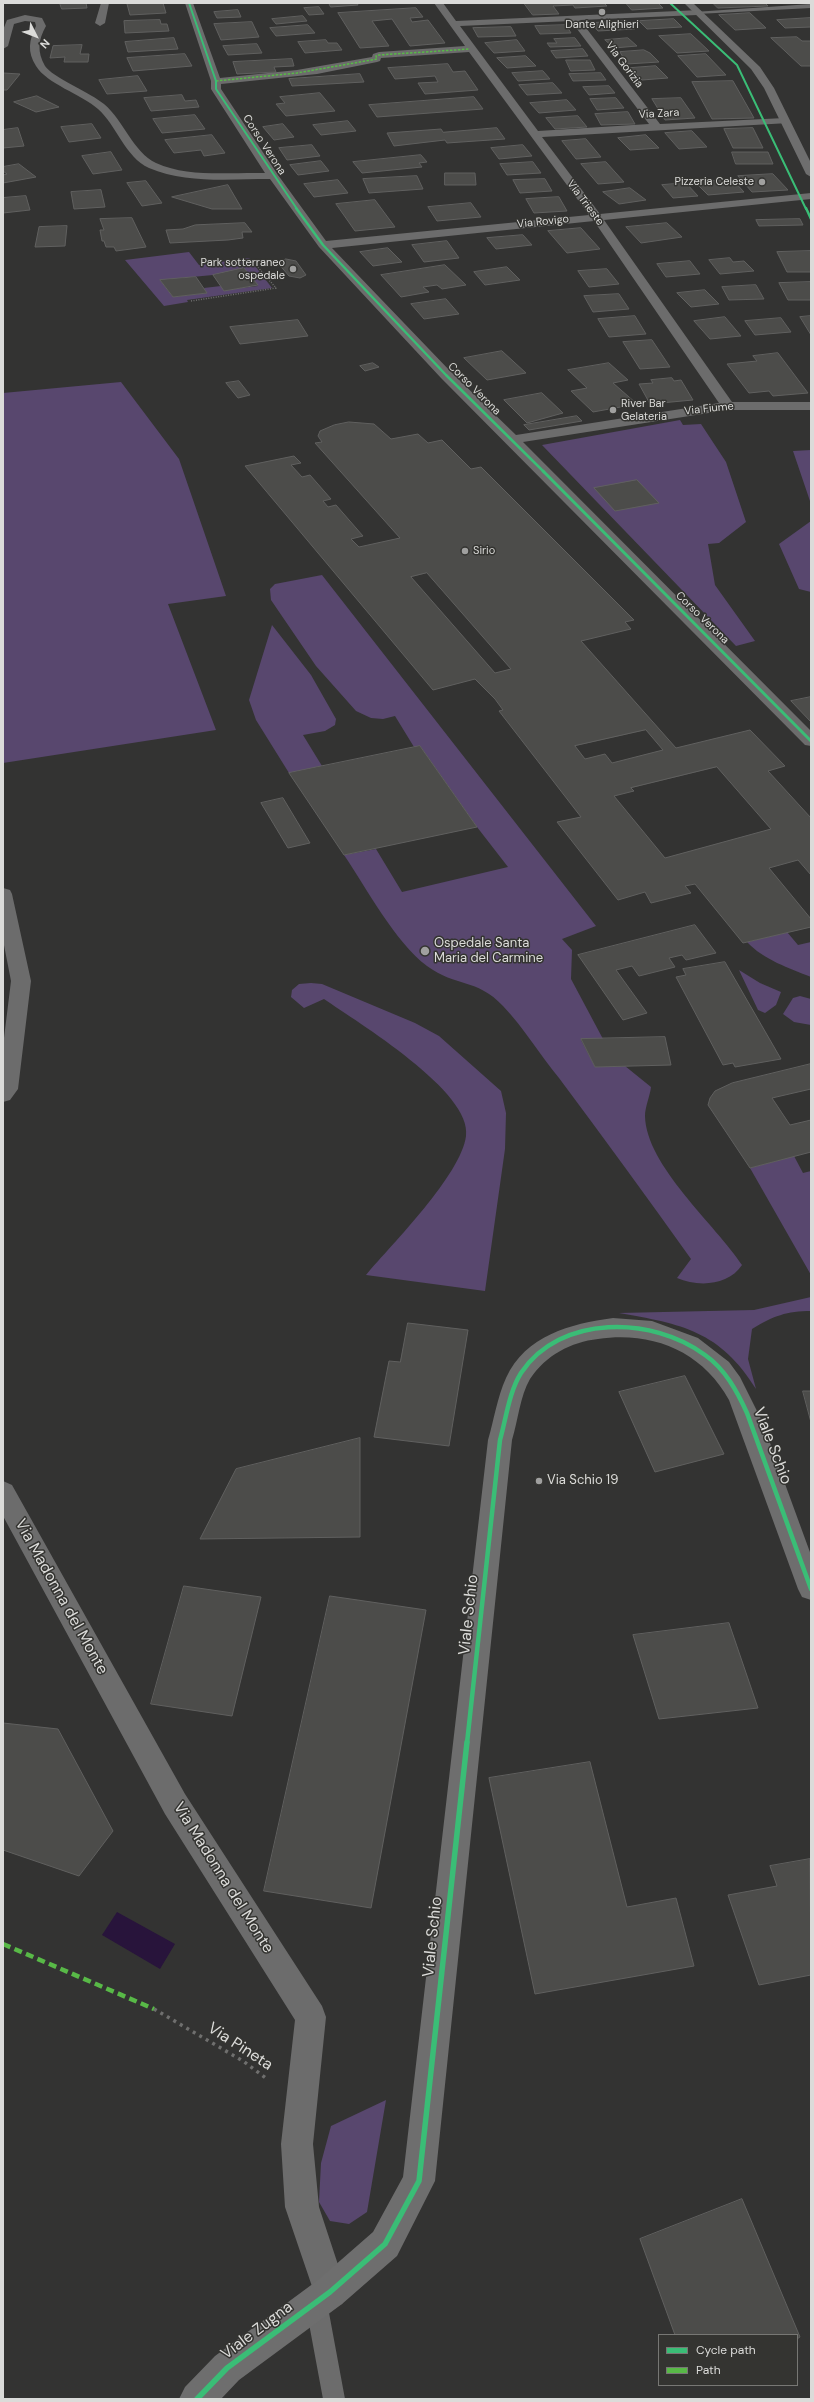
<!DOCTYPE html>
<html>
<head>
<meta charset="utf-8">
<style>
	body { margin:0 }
	#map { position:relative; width:814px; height:2402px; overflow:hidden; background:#333332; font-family:"DM Sans",sans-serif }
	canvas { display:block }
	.frame { position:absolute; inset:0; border:4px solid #dbdbd9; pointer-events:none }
	.legend { position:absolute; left:658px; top:2334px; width:140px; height:52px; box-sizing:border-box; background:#343431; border:1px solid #777774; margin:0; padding:5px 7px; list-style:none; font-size:12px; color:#dbdbd9 }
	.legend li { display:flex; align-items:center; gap:8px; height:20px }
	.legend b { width:20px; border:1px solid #777774 }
	.north { position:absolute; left:16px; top:16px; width:40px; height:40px; -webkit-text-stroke:3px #343431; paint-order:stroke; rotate:132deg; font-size:11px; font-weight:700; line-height:16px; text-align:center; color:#dbdbd9 }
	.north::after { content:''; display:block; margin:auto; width:14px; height:18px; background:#dbdbd9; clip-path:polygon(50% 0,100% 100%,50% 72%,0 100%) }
</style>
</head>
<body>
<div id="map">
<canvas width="814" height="2402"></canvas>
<div class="frame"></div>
<ul class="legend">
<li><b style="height:5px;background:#3abd76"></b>Cycle path</li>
<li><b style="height:5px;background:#58b947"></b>Path</li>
</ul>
<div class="north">N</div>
</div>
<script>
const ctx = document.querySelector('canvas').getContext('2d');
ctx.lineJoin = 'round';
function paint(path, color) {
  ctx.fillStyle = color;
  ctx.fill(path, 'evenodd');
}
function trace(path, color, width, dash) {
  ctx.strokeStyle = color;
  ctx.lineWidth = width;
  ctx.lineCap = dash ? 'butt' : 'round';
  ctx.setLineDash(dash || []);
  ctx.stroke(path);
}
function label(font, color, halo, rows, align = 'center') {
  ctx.font = font + ' "DM Sans",sans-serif';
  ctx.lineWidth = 3;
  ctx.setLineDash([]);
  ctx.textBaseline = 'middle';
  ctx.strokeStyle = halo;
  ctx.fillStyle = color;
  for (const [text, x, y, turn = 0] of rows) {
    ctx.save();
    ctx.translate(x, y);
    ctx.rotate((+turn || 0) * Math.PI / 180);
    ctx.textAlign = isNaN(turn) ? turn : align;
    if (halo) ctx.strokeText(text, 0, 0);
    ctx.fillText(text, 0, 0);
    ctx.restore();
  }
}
paint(new Path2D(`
	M 189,252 L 199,265 L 249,258 L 272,288 L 187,300 L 188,302 L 164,306 L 125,260 ZM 244,268 L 258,286 L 224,290 L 221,286 L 204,288 L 206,293 L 173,297 L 160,280 L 213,275 Z
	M 121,382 L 179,459 L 226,596 L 168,604 L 216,730 L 3,763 L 3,393 Z
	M 680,420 L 683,425 L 701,424 L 726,462 L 746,522 L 719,543 L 708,544 L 715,585 L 755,641 L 736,646 L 542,445 Z
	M 811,450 L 811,504 L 793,451 Z
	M 811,521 L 811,592 L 799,589 L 779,544 Z
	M 322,575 L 596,926 L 562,939 L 572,950 L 571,979 L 603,1039 L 581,1040 L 595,1067 L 625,1066 L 651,1087 C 650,1096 645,1107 645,1116 C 646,1166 716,1225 742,1265 C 728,1286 698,1287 677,1278 L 691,1259 C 648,1199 604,1138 559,1078 C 540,1055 524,1028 503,1006 C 477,978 455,987 427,966 C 395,942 367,889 344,855 L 376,849 L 402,892 L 508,867 L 477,827 L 420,746 L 414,747 L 395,716 L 383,719 L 371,718 L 356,711 L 316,666 L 271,600 L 270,589 L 275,584 Z
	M 272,625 L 311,675 L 336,719 L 335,725 L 325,731 L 303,735 L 322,766 L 289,773 L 256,720 L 249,700 Z
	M 787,932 L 798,945 L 811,942 L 811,977 C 789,968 764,960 747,942 Z
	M 739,970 L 760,983 L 781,992 L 776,1005 L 765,1013 L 758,1010 Z
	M 311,983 L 322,984 L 415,1023 L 439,1036 L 501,1091 L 506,1113 L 505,1149 L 485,1291 L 366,1275 C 393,1243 461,1175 466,1136 C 473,1092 357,1022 324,999 L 304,1008 L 291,997 L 292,990 L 299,984 Z
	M 800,996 L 811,999 L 811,1025 L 794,1022 L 783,1014 L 793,998 Z
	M 794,1156 L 803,1173 L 811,1171 L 811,1275 L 750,1168 Z
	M 811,1297 L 811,1311 C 787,1311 773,1316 752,1329 L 748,1359 L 756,1389 C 720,1331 682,1324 619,1313 L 754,1310 Z
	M 386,2100 L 367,2212 L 349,2224 L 330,2221 L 319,2202 L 321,2163 L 331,2126 Z`), '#58476e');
paint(new Path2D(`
	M 117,1912 L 175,1944 L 160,1969 L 102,1935 Z`), '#28143b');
const building = new Path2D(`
	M 60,3 L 86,3 L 87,8 L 62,9 Z
	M 163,3 L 166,13 L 130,15 L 127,4 Z
	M 329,3 L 357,3 L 358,5 L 331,7 Z
	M 524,3 L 604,3 L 607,6 L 575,8 L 573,5 L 553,6 L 559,14 L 533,15 Z
	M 626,3 L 658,3 L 663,8 L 632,10 Z
	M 713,3 L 765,3 L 768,6 L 718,8 Z
	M 319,7 L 324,14 L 309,15 L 304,8 Z
	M 416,8 L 423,17 L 410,18 L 412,22 L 428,20 L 445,43 L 410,46 L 392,19 L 372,21 L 389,46 L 360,48 L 338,13 Z
	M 238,10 L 241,17 L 217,18 L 214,12 Z
	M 750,13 L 766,28 L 735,30 L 719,15 Z
	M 303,16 L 307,21 L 276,24 L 272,19 Z
	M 811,18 L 811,27 L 785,28 L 777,20 Z
	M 674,19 L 682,27 L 647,29 L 639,21 Z
	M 160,20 L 161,24 L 167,24 L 169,31 L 125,33 L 124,21 Z
	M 627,21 L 635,29 L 598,31 L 591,23 Z
	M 252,22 L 259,37 L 221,40 L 214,24 Z
	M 308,25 L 315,33 L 276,36 L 270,28 Z
	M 566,25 L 571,33 L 540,34 L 535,26 Z
	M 511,27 L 516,36 L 478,37 L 473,28 Z
	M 691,34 L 709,51 L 677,53 L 659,36 Z
	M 797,37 L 802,41 L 811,41 L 811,66 L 801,66 L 771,38 Z
	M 174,38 L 178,49 L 128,52 L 125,42 Z
	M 575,38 L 581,46 L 550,47 L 547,43 L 557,43 L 554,39 Z
	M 628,38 L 637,46 L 614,48 L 605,40 Z
	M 326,40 L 328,43 L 337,43 L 342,50 L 305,53 L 298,42 Z
	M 517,40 L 525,51 L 494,53 L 485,43 Z
	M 257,44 L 262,53 L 228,55 L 223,46 Z
	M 82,45 L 80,54 L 89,54 L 88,62 L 64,62 L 65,57 L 50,58 L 53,46 Z
	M 583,49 L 588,56 L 556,58 L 551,51 Z
	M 644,50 L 650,53 L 659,62 L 627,64 L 620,52 Z
	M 185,54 L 192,66 L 133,71 L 127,58 Z
	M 706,54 L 726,75 L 697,77 L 678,56 Z
	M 526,56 L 536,66 L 507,68 L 497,58 Z
	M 292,59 L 294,66 L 274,67 L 276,72 L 237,74 L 233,62 Z
	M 566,60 L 590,60 L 595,70 L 571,71 Z
	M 448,64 L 453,72 L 465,71 L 478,90 L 425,94 L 418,83 L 438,82 L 435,76 L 395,79 L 388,68 Z
	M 656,66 L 668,78 L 642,80 L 630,68 Z
	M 543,71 L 550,79 L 518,81 L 512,73 Z
	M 3,73 L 20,74 L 7,90 L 3,90 Z
	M 601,73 L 606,80 L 573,81 L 569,74 Z
	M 360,74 L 364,82 L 292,86 L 289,79 Z
	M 138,76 L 147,91 L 107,94 L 99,80 Z
	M 733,81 L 754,118 L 712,119 L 692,82 Z
	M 553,83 L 562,93 L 527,95 L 519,85 Z
	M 609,86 L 615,93 L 589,95 L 583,87 Z
	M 320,93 L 335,111 L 286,116 L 276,104 L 285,103 L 280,97 Z
	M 182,95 L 185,101 L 196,100 L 199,107 L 151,111 L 144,98 Z
	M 37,96 L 59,107 L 36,112 L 14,102 Z
	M 474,97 L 483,109 L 377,117 L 369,105 Z
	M 616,98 L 624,108 L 597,110 L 590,99 Z
	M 681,98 L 695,118 L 665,120 L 652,99 Z
	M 567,100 L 576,110 L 539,113 L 530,103 Z
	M 628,112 L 635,124 L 601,125 L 595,114 Z
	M 195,115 L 205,129 L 162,133 L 153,119 Z
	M 578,116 L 587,127 L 555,129 L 546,118 Z
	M 348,121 L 356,131 L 321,135 L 313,125 Z
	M 92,124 L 101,138 L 69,142 L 61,127 Z
	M 283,124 L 294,137 L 274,140 L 263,127 Z
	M 18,128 L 24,146 L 3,148 L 3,130 Z
	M 497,128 L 505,139 L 447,143 L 445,140 L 394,146 L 387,133 L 441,129 L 443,132 Z
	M 753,128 L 763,148 L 733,148 L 724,129 Z
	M 692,131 L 707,147 L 679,149 L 665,133 Z
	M 212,135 L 225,153 L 204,156 L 201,150 L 174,153 L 165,140 Z
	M 646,135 L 659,148 L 630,150 L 618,138 Z
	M 586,139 L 601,157 L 576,159 L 562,141 Z
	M 312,145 L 320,156 L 287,160 L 279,148 Z
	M 523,145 L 532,156 L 499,159 L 491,148 Z
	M 111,152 L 122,170 L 93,174 L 82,156 Z
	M 732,152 L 768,152 L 773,164 L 736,164 Z
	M 421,155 L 427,162 L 419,163 L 422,167 L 362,173 L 353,162 Z
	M 321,161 L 329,171 L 298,175 L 290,165 Z
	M 533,162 L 541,173 L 507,175 L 500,164 Z
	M 606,162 L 624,182 L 598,184 L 581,164 Z
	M 19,164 L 36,177 L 3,183 L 3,175 L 7,174 L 3,171 L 3,167 Z
	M 445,173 L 475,173 L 476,185 L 445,185 Z
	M 773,174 L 788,190 L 752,192 L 738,176 Z
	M 417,176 L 423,189 L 369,193 L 363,179 Z
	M 545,179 L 552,191 L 520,193 L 513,180 Z
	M 732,179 L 744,192 L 708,195 L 696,183 Z
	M 338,180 L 348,193 L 314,197 L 304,184 Z
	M 146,181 L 162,203 L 142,206 L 127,183 Z
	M 686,183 L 698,196 L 673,198 L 662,185 Z
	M 228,185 L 242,209 L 212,209 L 172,197 Z
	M 630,188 L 646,200 L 619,204 L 603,192 Z
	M 101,190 L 105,207 L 74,209 L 71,192 Z
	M 26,196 L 30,210 L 3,213 L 3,198 Z
	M 559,197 L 567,211 L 534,213 L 526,199 Z
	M 375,200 L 395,227 L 355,231 L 336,204 Z
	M 471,203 L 481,217 L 437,221 L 428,207 Z
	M 132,218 L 146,247 L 116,251 L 114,247 L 106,247 L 104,241 L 102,241 L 100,230 L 104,230 L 100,219 Z
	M 800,219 L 803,225 L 759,226 L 756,220 Z
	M 245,223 L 252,232 L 242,232 L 243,238 L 228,240 L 170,243 L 166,230 L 183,229 L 195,225 Z
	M 667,223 L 682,237 L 641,243 L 626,227 Z
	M 67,226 L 65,246 L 35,247 L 39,227 Z
	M 581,228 L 600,249 L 567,253 L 548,231 Z
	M 523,235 L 532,245 L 496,249 L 487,238 Z
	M 447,241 L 459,258 L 424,262 L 412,245 Z
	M 388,248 L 402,262 L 373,266 L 360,252 Z
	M 811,251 L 811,272 L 787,272 L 777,252 Z
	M 730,258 L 733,262 L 744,261 L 754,271 L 720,274 L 709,260 Z
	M 286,259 L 296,261 L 306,275 L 300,278 L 289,276 L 278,263 Z
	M 690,261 L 700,274 L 666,277 L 657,264 Z
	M 445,265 L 466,285 L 442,289 L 437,285 L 423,287 L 429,292 L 401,297 L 381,275 Z
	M 507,267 L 520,280 L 485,285 L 474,272 Z
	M 244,268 L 258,285 L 224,291 L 213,275 Z
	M 607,269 L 619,284 L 589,287 L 578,271 Z
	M 196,277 L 207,293 L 173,297 L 160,280 Z
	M 811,282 L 811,300 L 788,300 L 779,283 Z
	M 756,285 L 764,299 L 729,300 L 722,287 Z
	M 705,290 L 719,304 L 691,307 L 677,293 Z
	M 619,294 L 629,309 L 593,312 L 584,296 Z
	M 446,299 L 459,314 L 424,319 L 411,304 Z
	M 635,316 L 646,334 L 609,337 L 598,319 Z
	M 811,316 L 811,335 L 800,317 Z
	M 725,317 L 741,336 L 710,339 L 694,321 Z
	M 781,318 L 791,332 L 755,335 L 745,321 Z
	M 298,320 L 308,336 L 240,344 L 230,327 Z
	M 652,340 L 670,367 L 640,369 L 623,342 Z
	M 502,351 L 526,373 L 487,380 L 464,358 Z
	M 778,353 L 808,393 L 773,396 L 769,391 L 749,393 L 727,364 L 757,361 L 753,356 Z
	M 373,363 L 379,367 L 365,371 L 360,366 Z
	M 609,363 L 628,380 L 613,383 L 637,404 L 593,412 L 571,391 L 587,388 L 568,370 Z
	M 672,378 L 674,381 L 681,380 L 693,400 L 650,404 L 639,384 L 653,383 L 651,380 Z
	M 239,381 L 250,395 L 238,398 L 226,383 Z
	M 542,393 L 563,413 L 527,423 L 504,400 Z
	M 577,416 L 582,421 L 529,430 L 524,425 Z
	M 349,422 L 374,424 L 391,439 L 418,434 L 428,443 L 442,440 L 471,469 L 481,467 L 634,620 L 625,622 L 631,629 L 581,641 L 676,748 L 750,730 L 785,766 L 768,771 L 811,818 L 811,875 L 798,860 L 769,868 L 811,919 L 811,927 L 743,943 L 695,884 L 685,886 L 691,893 L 651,903 L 645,892 L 618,900 L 557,822 L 581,817 L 499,711 L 503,710 L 495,699 L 475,679 L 433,690 L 245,466 L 294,456 L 301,463 L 291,465 L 302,477 L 310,475 L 331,499 L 323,501 L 328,507 L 336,505 L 363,536 L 351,539 L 359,547 L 400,538 L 315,443 L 322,442 L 318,436 L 320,431 L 334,425 ZM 427,573 L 511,669 L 495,673 L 411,577 ZM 646,730 L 663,750 L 612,763 L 605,754 L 585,759 L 575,746 ZM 717,767 L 771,829 L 665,858 L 614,796 L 634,791 L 631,788 Z
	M 637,480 L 659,503 L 615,511 L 594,488 Z
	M 811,697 L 811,722 L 791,701 Z
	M 420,746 L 477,827 L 344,855 L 289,773 Z
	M 283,798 L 310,843 L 288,848 L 261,803 Z
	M 695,925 L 716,953 L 686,960 L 682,955 L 669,958 L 675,967 L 639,976 L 632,966 L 616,970 L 647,1013 L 623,1020 L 578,955 Z
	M 725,962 L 781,1059 L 735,1067 L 733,1063 L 723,1065 L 676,977 L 686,975 L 683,969 Z
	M 665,1037 L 671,1065 L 595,1067 L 581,1039 Z
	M 811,1064 L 811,1089 L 772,1098 L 790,1125 L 811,1120 L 811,1152 L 750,1168 L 708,1105 L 710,1098 L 715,1091 L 732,1083 Z
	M 408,1323 L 468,1330 L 449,1446 L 374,1437 L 389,1361 L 400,1362 Z
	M 685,1376 L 724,1454 L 655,1472 L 619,1392 Z
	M 803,1391 L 811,1391 L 811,1422 Z
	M 360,1438 L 360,1537 L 200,1539 L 236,1469 Z
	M 184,1586 L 261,1597 L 232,1716 L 151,1704 Z
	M 330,1596 L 426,1610 L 371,1908 L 264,1891 Z
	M 729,1623 L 758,1708 L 659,1719 L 633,1635 Z
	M 3,1723 L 58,1729 L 113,1831 L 79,1876 L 3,1850 Z
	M 590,1762 L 627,1907 L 676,1898 L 694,1966 L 535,1994 L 489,1778 Z
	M 810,1859 L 811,1975 L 759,1985 L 728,1895 L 777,1886 L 770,1866 Z
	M 742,2199 L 800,2337 L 797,2339 L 797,2335 L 675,2335 L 640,2239 Z`);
paint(building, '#4c4c4a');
trace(building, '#60605f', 1);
trace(new Path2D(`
	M 191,301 L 276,288 L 256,265`), '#6f6f6e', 1.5, [1, 1.5]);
trace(new Path2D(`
	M 154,2009 L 243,2061 L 267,2079`), '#6f6f6e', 3.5, [3, 4.5]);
paint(new Path2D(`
	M 811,4 L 811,8 L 697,14 L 694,12 Z
	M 316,2291 L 324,2294 L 327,2302 L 345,2399 L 323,2399 L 305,2302 L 308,2294 Z`), '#6c6c6c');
paint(new Path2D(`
	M 101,3 L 109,3 L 105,23 L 100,26 L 95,23 Z
	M 185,3 L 193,3 L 220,78 L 297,70 L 372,57 L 373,54 L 379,52 L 465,46 L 434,3 L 443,3 L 456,21 L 700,10 L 701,12 L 697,15 L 580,20 L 660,124 L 785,118 L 789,119 L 789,123 L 542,137 L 600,214 L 811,193 L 811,199 L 604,220 L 732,402 L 811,402 L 811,410 L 728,410 L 523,442 L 811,731 L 811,746 L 805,745 L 441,378 L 319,247 L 270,179 C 231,179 186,184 149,168 C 125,157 117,126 98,109 C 81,94 47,84 36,66 C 27,52 29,40 36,26 L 35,22 L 25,21 L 14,24 L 8,46 L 3,49 L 3,30 L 7,20 L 25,15 L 42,18 L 46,26 C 38,40 37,52 45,66 C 52,77 91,93 104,104 C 124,121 133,152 156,163 C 189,178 231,172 265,173 L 211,89 L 211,81 ZM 571,21 L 649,124 L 538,131 L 460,26 ZM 469,52 L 589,215 L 326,241 L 278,175 L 221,89 L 221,84 L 317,74 L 377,62 L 380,61 L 381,58 ZM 594,221 L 719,403 L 516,435 L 451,372 L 332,248 Z
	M 3,888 L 10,890 L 12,894 L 31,981 L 18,1089 L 10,1100 L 3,1102 L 3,1046 L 11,981 L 3,940 Z
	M 3,1481 L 12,1485 L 185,1794 L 322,2006 L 326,2017 L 313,2144 L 319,2207 L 347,2292 L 342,2304 L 330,2309 L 318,2304 L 285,2207 L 281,2144 L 295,2020 L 165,1814 L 3,1516 Z`), '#6c6c6c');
paint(new Path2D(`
	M 684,3 L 693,3 L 760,67 L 774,88 L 811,163 L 811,177 L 806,174 L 764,88 L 751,69 Z
	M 613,1318 L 652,1321 L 698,1338 L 729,1362 L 740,1377 L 762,1421 L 811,1555 L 811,1600 L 802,1597 L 798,1589 L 729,1400 C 702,1351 652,1331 598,1339 C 571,1342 546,1355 530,1379 C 520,1396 518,1421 512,1440 L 435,2181 L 397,2256 L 342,2304 L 239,2380 L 221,2399 L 179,2399 L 185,2387 L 215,2356 L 318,2280 L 373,2232 L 403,2177 L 488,1440 C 494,1420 497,1398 506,1378 C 526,1335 570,1324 613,1318 Z`), '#6e6e6e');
trace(new Path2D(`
	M 216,81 L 297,73 L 377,59 L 376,56 L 379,55 L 470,49`), '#58b947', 1.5, [2.5, 1.5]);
trace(new Path2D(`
	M 3,1944 L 154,2009`), '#58b947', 4.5, [8, 4.5]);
trace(new Path2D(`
	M 189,3 L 216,81 L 216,89 L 297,209
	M 670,3 L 737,65 L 806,209`), '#3abd76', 2);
trace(new Path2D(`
	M 296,208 L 323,245 L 446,375 L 544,472
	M 806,208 L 811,219`), '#3abd76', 2.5);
trace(new Path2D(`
	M 543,471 L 811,741`), '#3abd76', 3);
trace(new Path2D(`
	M 467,1743 L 500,1440 C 506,1419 509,1392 521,1373 C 560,1314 653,1316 705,1355 C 725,1369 737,1391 747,1413 L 811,1589`), '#3abd76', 4.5);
trace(new Path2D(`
	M 197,2399 L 227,2368 L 330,2292 L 385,2244 L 419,2181 L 467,1742`), '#3abd76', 5.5);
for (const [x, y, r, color] of [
	[602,12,4,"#a0a09f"],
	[762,182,4,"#a0a09f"],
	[293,269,4,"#a0a09f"],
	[613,410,4,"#a0a09f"],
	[465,551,4,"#a0a09f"],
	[425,951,5,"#a0a09f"],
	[539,1481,4,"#a0a09f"]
]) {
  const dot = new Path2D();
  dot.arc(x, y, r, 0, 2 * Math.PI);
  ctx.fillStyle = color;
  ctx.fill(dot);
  trace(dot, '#343431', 1.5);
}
label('11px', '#dbdbd9', '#343431', [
	["Dante Alighieri",602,25,"center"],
	["Pizzeria Celeste",754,182],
	["Park sotterraneo",285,263],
	["ospedale",285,276],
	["River Bar",621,404,"left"],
	["Gelateria",621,417,"left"],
	["Sirio",473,551,"left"]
], 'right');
label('11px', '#dbdbd9', '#343431', [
	["Via Gorizia",624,65,53],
	["Via Zara",659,114,-3],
	["Corso Verona",264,145,57],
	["Via Trieste",585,203,53],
	["Via Rovigo",543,222,-6],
	["Corso Verona",474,389,45],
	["Via Fiume",709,409,-6],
	["Corso Verona",702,618,44]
]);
label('13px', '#dbdbd9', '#343431', [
	["Ospedale Santa",434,944],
	["Maria del Carmine",434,959],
	["Via Schio 19",547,1481]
], 'left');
label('16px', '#dbdbd9', '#343431', [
	["Viale Schio",772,1446,69],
	["Via Madonna del Monte",61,1597,61],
	["Viale Schio",469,1615,-84],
	["Via Madonna del Monte",223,1878,58],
	["Viale Schio",433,1937,-84],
	["Via Pineta",240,2047,33],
	["Viale Zugna",257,2331,-37]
]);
</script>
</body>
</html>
